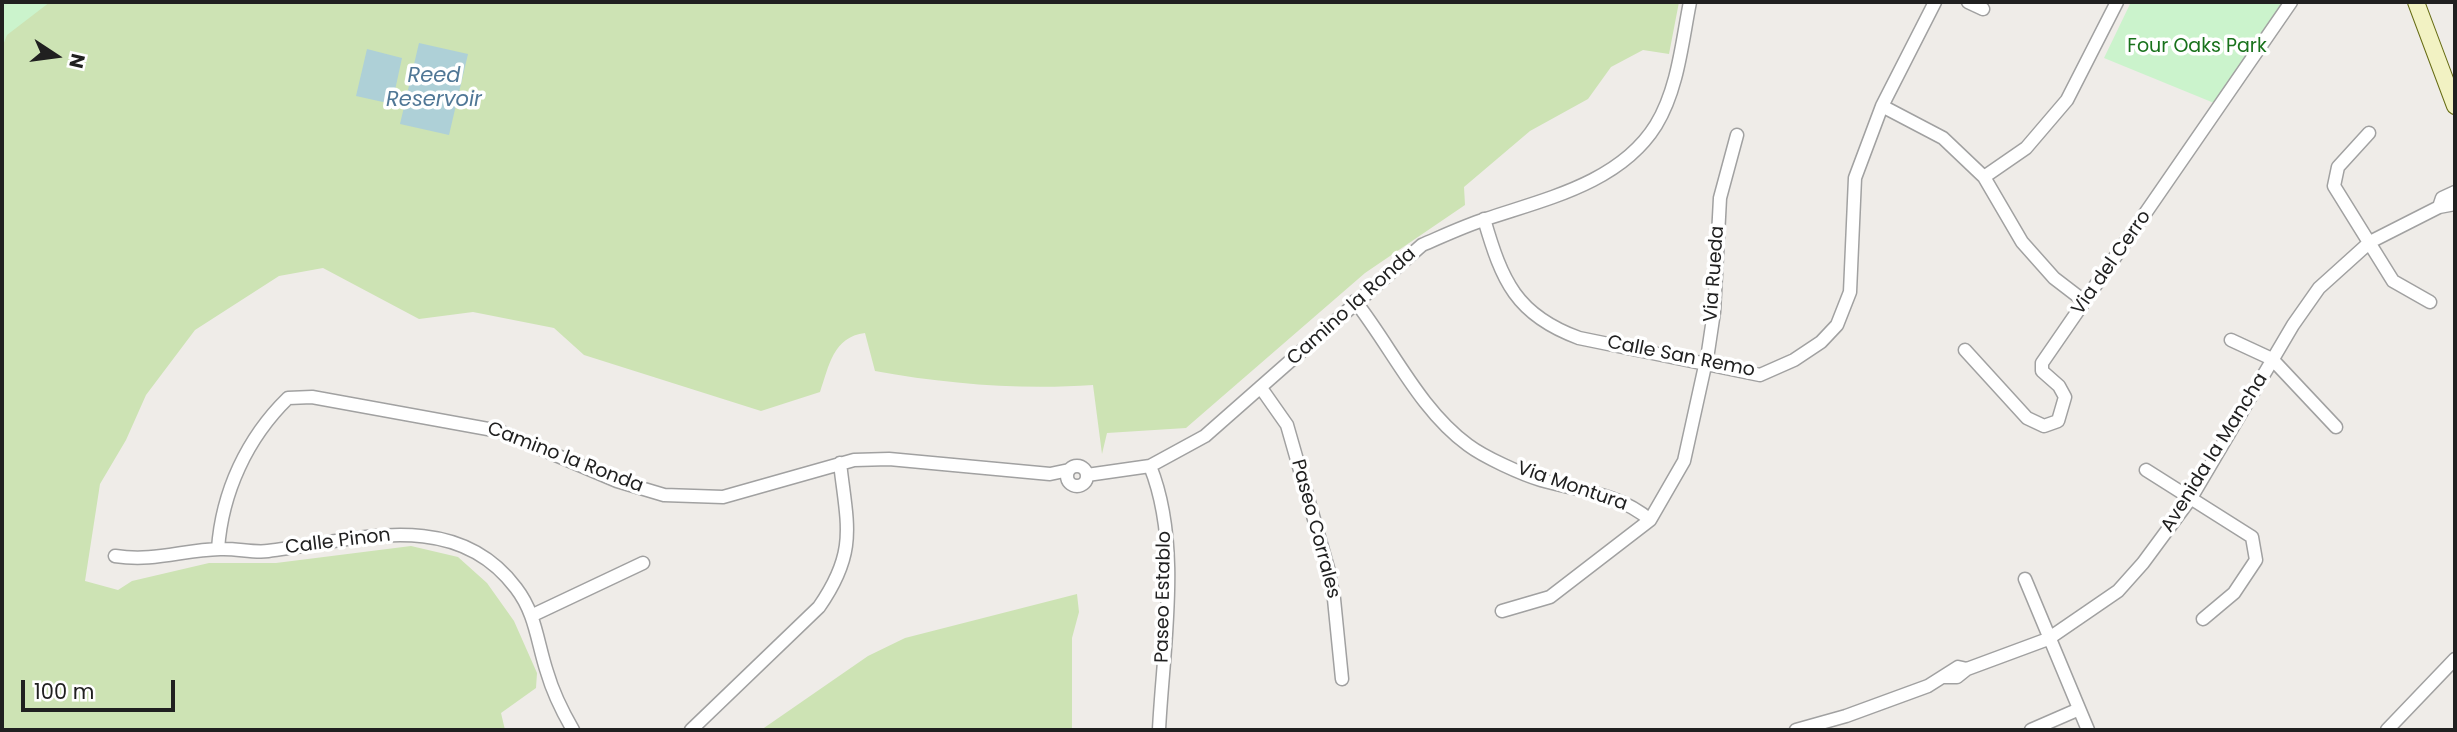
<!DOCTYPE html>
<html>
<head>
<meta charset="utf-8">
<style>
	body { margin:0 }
	#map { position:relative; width:2457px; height:732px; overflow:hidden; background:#efece8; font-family:Poppins,sans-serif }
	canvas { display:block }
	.frame { position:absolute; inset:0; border:4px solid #202020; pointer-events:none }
	.north { position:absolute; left:21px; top:21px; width:70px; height:70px; -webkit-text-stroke:5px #fff; paint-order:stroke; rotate:103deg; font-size:19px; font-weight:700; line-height:28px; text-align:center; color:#202020 }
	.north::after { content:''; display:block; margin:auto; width:24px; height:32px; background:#202020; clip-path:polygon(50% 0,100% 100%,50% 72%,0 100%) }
	.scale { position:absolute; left:21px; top:680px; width:154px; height:32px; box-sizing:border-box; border:4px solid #202020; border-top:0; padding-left:9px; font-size:21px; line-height:24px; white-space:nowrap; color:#202020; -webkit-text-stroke:5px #fff; paint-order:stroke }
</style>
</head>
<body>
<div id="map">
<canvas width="2457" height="732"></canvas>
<div class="frame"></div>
<div class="north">N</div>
<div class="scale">100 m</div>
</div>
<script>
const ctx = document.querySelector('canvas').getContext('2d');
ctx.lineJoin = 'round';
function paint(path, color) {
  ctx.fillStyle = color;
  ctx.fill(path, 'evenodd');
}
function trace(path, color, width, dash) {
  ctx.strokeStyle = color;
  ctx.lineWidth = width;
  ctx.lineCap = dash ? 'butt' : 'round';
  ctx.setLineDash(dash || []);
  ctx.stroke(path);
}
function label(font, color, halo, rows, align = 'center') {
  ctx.font = font + ' Poppins,sans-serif';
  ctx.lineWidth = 7;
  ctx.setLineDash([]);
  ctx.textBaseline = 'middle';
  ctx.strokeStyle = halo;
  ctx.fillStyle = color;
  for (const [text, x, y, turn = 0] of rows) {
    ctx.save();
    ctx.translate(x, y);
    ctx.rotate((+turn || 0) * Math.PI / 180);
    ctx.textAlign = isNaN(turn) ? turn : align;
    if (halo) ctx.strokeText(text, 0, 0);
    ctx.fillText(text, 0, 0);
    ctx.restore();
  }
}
paint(new Path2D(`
	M 2,2 L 1679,2 L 1669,54 L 1643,50 L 1611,67 L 1588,99 L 1530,131 L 1464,187 L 1465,205 L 1365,273 L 1186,428 L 1107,433 L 1102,454 L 1093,385 C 1021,390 946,384 875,371 L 865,333 C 833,337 829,366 820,392 L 761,411 L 584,355 L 554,328 L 473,312 L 419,319 L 323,268 L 279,276 L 195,330 L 146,395 L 126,440 L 100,484 L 85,581 L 118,590 L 132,581 L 209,563 L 276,563 L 411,546 L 458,557 L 487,583 L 514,621 L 537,673 L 536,688 L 501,713 L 505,730 L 2,730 Z
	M 1077,594 L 1079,612 L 1072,638 L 1072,730 L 761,730 L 868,656 L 905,638 Z`), '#cde3b4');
paint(new Path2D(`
	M 4,2 L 50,2 L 7,35 L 2,48 Z
	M 2131,2 L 2284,2 L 2214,103 L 2104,58 Z`), '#cbf3cc');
paint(new Path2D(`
	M 419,43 L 468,54 L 449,135 L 400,124 Z
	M 367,49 L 402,58 L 392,104 L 356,96 Z`), '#aed0d7');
const street = new Path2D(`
	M 1968,2 L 1983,9
	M 1882,106 L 1943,138 L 1984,177 L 2022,242 L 2054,278 L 2084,301
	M 2369,133 L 2338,167 L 2334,186 L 2393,281 L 2430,302
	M 1984,177 L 2026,148 L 2067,100 L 2117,2
	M 2439,207 L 2442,198 L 2455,192
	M 1484,219 C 1502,281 1516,315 1579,338 L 1760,375 L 1794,360 L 1821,342 L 1837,325 L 1850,292 L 1855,178 L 1882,106 L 1935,2
	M 1355,301 C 1392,348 1419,409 1468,445 C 1484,457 1521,474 1541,480 C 1579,491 1619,493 1650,520
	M 2231,340 L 2272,359 L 2336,427
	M 1965,350 L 2027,418 L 2044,426 L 2058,421 L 2065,397 L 2059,386 L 2042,371 L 2042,363 L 2291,2
	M 1261,388 L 1287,425 L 1328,568 L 1334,599 L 1342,679
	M 1150,466 C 1182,545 1163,647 1159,730
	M1067 476a10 10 0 1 1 20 0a10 10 0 1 1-20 0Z
	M 2146,470 L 2252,537 L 2256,560 L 2234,593 L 2203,619
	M 1087,475 L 1150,466 L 1205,436 L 1422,245 C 1443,236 1464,226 1486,219 C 1545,199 1620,183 1656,125 C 1678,89 1682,42 1690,2
	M 218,549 C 222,492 247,438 288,398 L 312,397 L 499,431 L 617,481 L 664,495 L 723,497 L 854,460 L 889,459 L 1050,474 L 1069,470
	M 115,556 C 155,562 182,550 220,549 C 236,548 253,553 268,551 C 354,541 455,506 516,588 C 536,614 537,642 547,672 C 553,693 562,711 573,730
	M 2025,579 L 2088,730
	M 1502,611 L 1550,597 L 1650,520 L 1684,461 L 1708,352 L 1714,312 L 1720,198 L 1737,135
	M 533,615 L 643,563
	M 1943,677 L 1957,677 L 1967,669 L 2048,639 L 2118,591 L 2143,563 L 2191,498 L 2293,325 L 2319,288 L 2370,242 L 2439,207 L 2455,204
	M 691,730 L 819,607 C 858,551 847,525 840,463
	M 1796,730 L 1846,716 L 1928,686 L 1958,667 L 1967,669
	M 2031,730 L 2077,710
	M 2387,730 L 2455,659`);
const secondary = new Path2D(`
	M 2416,2 L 2455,106`);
trace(street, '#a1a1a1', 15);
trace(secondary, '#666b13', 18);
trace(street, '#fff', 12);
trace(secondary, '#f2f2c3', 16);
label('19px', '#19721c', '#fff', [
	["Four Oaks Park",2197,47]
]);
label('19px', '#202020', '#fff', [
	["Via del Cerro",2112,263,-55],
	["Via Rueda",1715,274,-86],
	["Camino la Ronda",1352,307,-42],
	["Calle San Remo",1681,357,11],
	["Avenida la Mancha",2215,453,-58],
	["Camino la Ronda",565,458,21],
	["Via Montura",1572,487,19],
	["Paseo Corrales",1315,529,75],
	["Calle Pinon",338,542,-7],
	["Paseo Establo",1164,597,-89]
]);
label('italic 21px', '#507796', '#fff', [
	["Reed",434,77],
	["Reservoir",434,101]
]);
</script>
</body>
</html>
